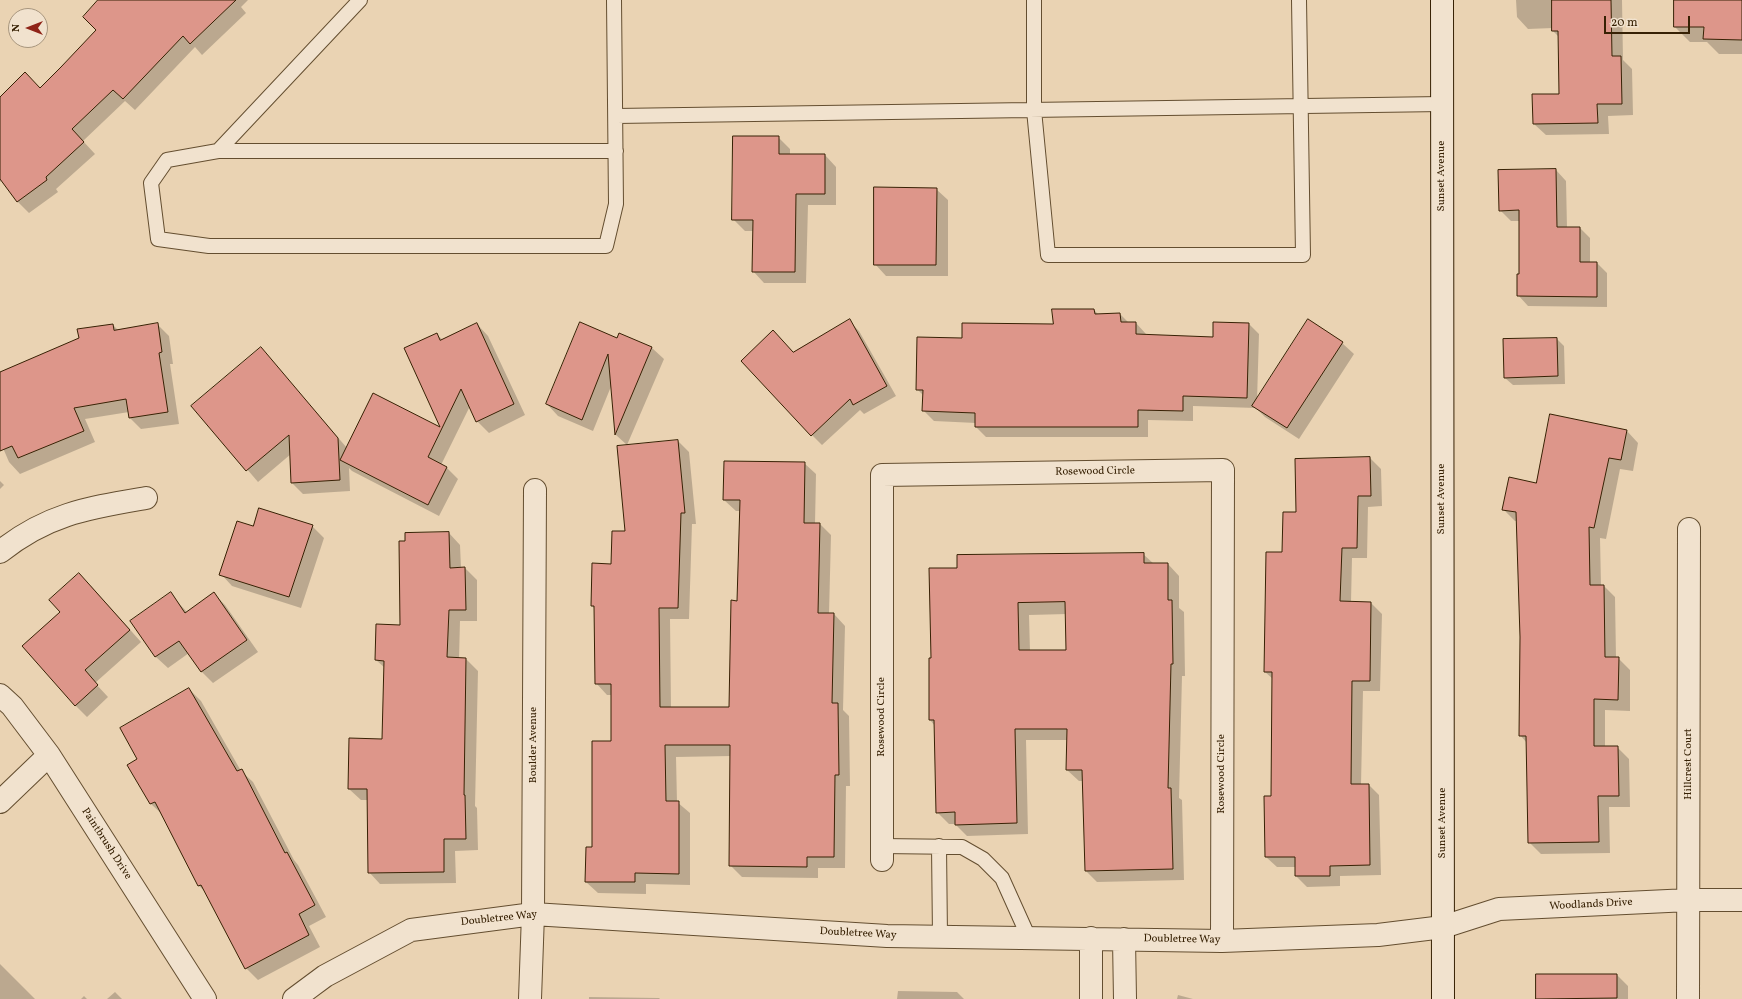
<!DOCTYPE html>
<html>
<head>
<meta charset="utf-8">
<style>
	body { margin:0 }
	#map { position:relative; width:1742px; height:999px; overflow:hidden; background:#ead3b3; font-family:Vollkorn,serif }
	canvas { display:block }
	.north { position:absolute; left:8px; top:8px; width:40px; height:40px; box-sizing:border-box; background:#f1e2ce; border:1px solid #a7957d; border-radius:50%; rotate:270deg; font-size:11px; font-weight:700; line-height:16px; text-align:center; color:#372104 }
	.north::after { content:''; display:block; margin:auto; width:14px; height:18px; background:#8f2418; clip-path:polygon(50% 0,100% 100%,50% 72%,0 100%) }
	.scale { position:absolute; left:1604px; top:16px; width:86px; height:18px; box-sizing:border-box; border:2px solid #372104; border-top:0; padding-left:5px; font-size:12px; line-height:14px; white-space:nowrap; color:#372104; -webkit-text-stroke:3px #f1e2ce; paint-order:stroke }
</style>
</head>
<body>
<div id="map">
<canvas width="1742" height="999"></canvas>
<div class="north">N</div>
<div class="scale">20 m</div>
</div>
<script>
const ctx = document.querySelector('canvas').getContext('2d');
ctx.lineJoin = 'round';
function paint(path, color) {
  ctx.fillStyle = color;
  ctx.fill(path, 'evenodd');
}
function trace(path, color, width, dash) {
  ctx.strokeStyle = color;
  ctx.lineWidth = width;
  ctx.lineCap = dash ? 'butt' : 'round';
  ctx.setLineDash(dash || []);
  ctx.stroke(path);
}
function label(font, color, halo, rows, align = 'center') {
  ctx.font = font + ' Vollkorn,serif';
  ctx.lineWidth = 3;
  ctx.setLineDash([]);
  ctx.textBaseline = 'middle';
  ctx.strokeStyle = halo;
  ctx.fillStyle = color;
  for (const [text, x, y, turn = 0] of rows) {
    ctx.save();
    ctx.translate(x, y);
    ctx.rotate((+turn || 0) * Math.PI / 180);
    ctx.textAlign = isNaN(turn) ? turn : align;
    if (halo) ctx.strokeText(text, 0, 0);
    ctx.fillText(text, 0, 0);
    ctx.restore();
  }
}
paint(new Path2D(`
	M 100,0 L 248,0 L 241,7 L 246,13 L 202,55 L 195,47 L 135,110 L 125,101 L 83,141 L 95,154 L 56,189 L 58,192 L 29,213 L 17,201 L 2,180 L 0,182 L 0,113 L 40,89 L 97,30 Z
	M 1516,0 L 1622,0 L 1623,60 L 1632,69 L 1633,115 L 1608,116 L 1609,134 L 1546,135 L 1534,124 L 1560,95 L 1559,37 L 1553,31 L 1553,28 L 1528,29 L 1517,17 Z
	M 1675,0 L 1742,0 L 1742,54 L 1719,54 L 1707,42 L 1690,42 L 1675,27 Z
	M 778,137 L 790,149 L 790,155 L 825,155 L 836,167 L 836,205 L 808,205 L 806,283 L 764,283 L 753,271 L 754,231 L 745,231 L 733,219 Z
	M 1556,170 L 1566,181 L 1567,228 L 1580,228 L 1590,238 L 1590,263 L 1597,263 L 1607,273 L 1607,307 L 1528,306 L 1518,295 L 1520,275 L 1520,221 L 1511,221 L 1500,210 Z
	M 936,189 L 948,200 L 948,276 L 886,276 L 875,264 Z
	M 1094,310 L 1099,315 L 1120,314 L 1129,323 L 1136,323 L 1146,334 L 1146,336 L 1214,338 L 1249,324 L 1259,334 L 1257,401 L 1342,343 L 1354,354 L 1299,439 L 1265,417 L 1256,408 L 1193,406 L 1193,421 L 1148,420 L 1148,437 L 986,437 L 976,427 L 976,423 L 934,421 L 924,411 L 924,396 L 917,389 L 963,339 L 1054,325 Z
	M 849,321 L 859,331 L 896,396 L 864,414 L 860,410 L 822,445 L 812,435 L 783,342 L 794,353 Z
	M 157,324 L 169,336 L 173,364 L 170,364 L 179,424 L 141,429 L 130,418 L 129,412 L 85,419 L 95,442 L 20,474 L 9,462 L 0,441 L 0,372 L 113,325 L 118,330 Z
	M 477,324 L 488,336 L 525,415 L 489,433 L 477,421 L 470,406 L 441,465 L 447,468 L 458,479 L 439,516 L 352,471 L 349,468 L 350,491 L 303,494 L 292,483 L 291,454 L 258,482 L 193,406 L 261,348 L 347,448 L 374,394 L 442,429 L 405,348 L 436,334 L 443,340 Z
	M 620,334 L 652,348 L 664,359 L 627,445 L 616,435 L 612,384 L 593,431 L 558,416 L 547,404 L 618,339 Z
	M 1557,339 L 1564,346 L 1565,384 L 1513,385 L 1505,378 Z
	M 1627,431 L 1638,443 L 1633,471 L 1620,469 L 1606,539 L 1600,538 L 1601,586 L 1604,586 L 1615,597 L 1616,658 L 1618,658 L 1630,670 L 1630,711 L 1605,710 L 1605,747 L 1617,747 L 1629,759 L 1630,807 L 1609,807 L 1610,853 L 1541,854 L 1529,842 L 1527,743 L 1520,735 L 1521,637 L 1517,521 L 1515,521 L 1503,509 L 1537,484 Z
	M 678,441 L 689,452 L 696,524 L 692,524 L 689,619 L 670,619 L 671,708 L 730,708 L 738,602 L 740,511 L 736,511 L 724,500 L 804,463 L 816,474 L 815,524 L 820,524 L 831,535 L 829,614 L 834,614 L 845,626 L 843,710 L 849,716 L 850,786 L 846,786 L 845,868 L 818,868 L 818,878 L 742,877 L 730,865 L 731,756 L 676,757 L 677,802 L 690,813 L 690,885 L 646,884 L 646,894 L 598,893 L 586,882 L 612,742 L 612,695 L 607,695 L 596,683 L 595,609 L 592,606 L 612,565 L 626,532 Z
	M 1370,458 L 1381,469 L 1382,506 L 1368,507 L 1367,558 L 1352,558 L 1351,602 L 1371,603 L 1382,614 L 1380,691 L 1363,691 L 1361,785 L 1369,785 L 1379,795 L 1381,875 L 1340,876 L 1340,886 L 1307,887 L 1296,876 L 1296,867 L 1277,867 L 1266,857 L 1272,797 L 1273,679 L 1265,672 L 1283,553 L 1297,513 Z
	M 0,481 L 4,485 L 0,489 Z
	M 312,526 L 324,538 L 301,608 L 232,586 L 221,574 L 254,527 Z
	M 449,533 L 460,545 L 461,568 L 465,568 L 477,580 L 477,621 L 460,621 L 459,659 L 466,659 L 478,671 L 475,806 L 477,808 L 478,850 L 455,851 L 456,883 L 380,884 L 369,872 L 368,800 L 361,800 L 349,789 L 383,740 L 385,668 L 376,660 L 402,626 L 406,542 Z
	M 1143,554 L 1154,564 L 1168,564 L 1179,576 L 1179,608 L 1184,612 L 1185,676 L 1182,676 L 1179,798 L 1182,800 L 1184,880 L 1097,882 L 1086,871 L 1083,781 L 1079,781 L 1067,770 L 1067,740 L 1026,740 L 1028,834 L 967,836 L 955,824 L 949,824 L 937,812 L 935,726 L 930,720 L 930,660 L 932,660 L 958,569 ZM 1067,614 L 1067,651 L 1030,651 L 1029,615 Z
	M 91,586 L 141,642 L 95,683 L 108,697 L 87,717 L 75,705 Z
	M 170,594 L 187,612 L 214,594 L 225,605 L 258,652 L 213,683 L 202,672 L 189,653 L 168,668 L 156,657 L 131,621 Z
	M 189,689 L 201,701 L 241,771 L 253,782 L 294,860 L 298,865 L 326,917 L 309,926 L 320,947 L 258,980 L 246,968 L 208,894 L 199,886 L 163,815 L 151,804 L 128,765 L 139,759 Z
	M 0,964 L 35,999 L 0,999 Z
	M 1537,975 L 1617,975 L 1628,986 L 1628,999 L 1537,999 Z
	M 898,991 L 957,992 L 964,999 L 897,999 Z
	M 115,992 L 122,999 L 107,999 Z
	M 1178,995 L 1193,999 L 1177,999 Z
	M 84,996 L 87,999 L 81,999 Z
	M 589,997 L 659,998 L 660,999 L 589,999 Z`), '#0003');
const building = new Path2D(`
	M 98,0 L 236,0 L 190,44 L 183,36 L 123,99 L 113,90 L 72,129 L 84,142 L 46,177 L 47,180 L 17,202 L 0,179 L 0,97 L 25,72 L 40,88 L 61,67 L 96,30 L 83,17 Z
	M 1552,0 L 1611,0 L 1612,56 L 1621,56 L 1622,104 L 1597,104 L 1598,123 L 1533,124 L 1532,94 L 1559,94 L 1558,31 L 1552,31 Z
	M 1674,0 L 1742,0 L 1742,40 L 1703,39 L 1704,27 L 1674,27 Z
	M 733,136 L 779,136 L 779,154 L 825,154 L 825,194 L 796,194 L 795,272 L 752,272 L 753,220 L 732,220 Z
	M 1556,169 L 1557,227 L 1580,227 L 1580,262 L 1597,262 L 1597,297 L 1517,296 L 1517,274 L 1519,274 L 1519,210 L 1499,211 L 1498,170 Z
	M 874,187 L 937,188 L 936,265 L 874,265 Z
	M 1052,309 L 1094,309 L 1095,314 L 1120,313 L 1121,322 L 1136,322 L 1136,334 L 1213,337 L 1213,322 L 1249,323 L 1247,398 L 1183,396 L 1183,411 L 1138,410 L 1138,427 L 975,427 L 975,413 L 922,411 L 923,390 L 916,390 L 917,337 L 962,338 L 962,323 L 1053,324 Z
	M 850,319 L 887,386 L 853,405 L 850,399 L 811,436 L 741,361 L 773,330 L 793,352 Z
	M 1308,319 L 1343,342 L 1287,428 L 1252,406 Z
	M 580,322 L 617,338 L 619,333 L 652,347 L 615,435 L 608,354 L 582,420 L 546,404 Z
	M 158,323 L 162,352 L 159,353 L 168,412 L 129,418 L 126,399 L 74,408 L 84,431 L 18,458 L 12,446 L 0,451 L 0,372 L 79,338 L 77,329 L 113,324 L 114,330 Z
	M 477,323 L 514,404 L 476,422 L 461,389 L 428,457 L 447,467 L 428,505 L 340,460 L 373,393 L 440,427 L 404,348 L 437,333 L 440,340 Z
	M 1557,338 L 1558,376 L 1504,378 L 1503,339 Z
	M 261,347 L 338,438 L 340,480 L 291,483 L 289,435 L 246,471 L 191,406 Z
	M 1550,414 L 1627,430 L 1621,460 L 1609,458 L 1594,528 L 1589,527 L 1590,585 L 1604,585 L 1605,657 L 1619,657 L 1618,700 L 1594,699 L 1594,746 L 1618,746 L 1619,796 L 1598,796 L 1599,842 L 1528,843 L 1526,736 L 1519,736 L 1520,637 L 1516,512 L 1502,510 L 1509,477 L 1536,483 Z
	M 678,440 L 685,513 L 681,513 L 678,608 L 659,608 L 660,707 L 729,707 L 731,600 L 737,601 L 740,500 L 723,500 L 724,461 L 805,462 L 804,523 L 820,523 L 818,613 L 834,613 L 832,703 L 838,703 L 839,775 L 835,775 L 834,857 L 807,857 L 807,867 L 729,866 L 730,745 L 665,745 L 666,801 L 679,801 L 679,874 L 635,873 L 635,882 L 585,882 L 586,847 L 592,847 L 592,741 L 611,741 L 611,684 L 595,684 L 594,606 L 591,606 L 592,563 L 611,564 L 612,531 L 625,531 L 617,446 Z
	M 1370,457 L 1371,496 L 1358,496 L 1357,548 L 1342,548 L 1340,601 L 1371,602 L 1370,681 L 1352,681 L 1351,784 L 1369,784 L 1370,865 L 1330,866 L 1330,876 L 1295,876 L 1295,857 L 1265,857 L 1264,796 L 1271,796 L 1272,672 L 1264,672 L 1266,552 L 1282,552 L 1283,512 L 1296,512 L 1295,459 Z
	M 259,508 L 313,525 L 289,597 L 219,575 L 237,521 L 253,526 Z
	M 449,532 L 450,568 L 465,567 L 466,610 L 449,610 L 447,657 L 466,658 L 464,795 L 465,795 L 466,839 L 444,839 L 444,872 L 368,873 L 367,789 L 348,789 L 349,738 L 382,739 L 384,661 L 375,660 L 376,624 L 400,625 L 399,541 L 405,541 L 405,533 Z
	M 1144,553 L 1144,563 L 1168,563 L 1168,600 L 1172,600 L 1173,664 L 1171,664 L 1168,788 L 1171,788 L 1173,869 L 1085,871 L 1082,770 L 1066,770 L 1067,729 L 1015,729 L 1017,823 L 955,825 L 955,812 L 936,813 L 934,720 L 929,720 L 929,658 L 931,658 L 929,568 L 957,568 L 957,555 ZM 1065,602 L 1066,650 L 1019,650 L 1018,603 Z
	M 79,573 L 130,630 L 85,670 L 98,685 L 75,706 L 22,646 L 60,612 L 49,600 Z
	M 171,592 L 185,613 L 214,592 L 247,640 L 201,672 L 179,641 L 155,657 L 130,621 Z
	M 189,688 L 237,771 L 242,769 L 285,853 L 287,852 L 315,905 L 299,914 L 309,935 L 245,969 L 201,885 L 198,886 L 155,802 L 150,804 L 127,765 L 137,759 L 120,728 Z
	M 1536,974 L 1617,974 L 1617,998 L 1536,999 Z`);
paint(building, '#dd968a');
trace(building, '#372104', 1);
const lane = new Path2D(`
	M 360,0 L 218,151 L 167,160 L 151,183 L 158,239 L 209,246 L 606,246 L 616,204 L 614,0
	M 1034,0 L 1034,110 L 1048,255 L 1303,255 L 1299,0
	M 616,116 L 1442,104
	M 218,151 L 616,151
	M 882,846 L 962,847 L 983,859 L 1002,878 L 1029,938
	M 939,846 L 940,937`);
const street = new Path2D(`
	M 0,552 C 47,514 88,508 146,498
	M 0,695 L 12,706 L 49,755 L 205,999
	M 0,802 L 49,755
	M 882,860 L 882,475 L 1223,470 L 1222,941
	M 1091,938 L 1091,999
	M 1124,939 L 1125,999
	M 294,999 L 325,976 L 411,930 L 533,914 L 887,936 L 1222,941 L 1378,935 L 1443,927 L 1499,909 L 1689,900 L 1742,900
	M 530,999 L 533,914 L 535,490
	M 1688,999 L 1689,529`);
const secondary = new Path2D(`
	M 1442,0 L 1443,999`);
trace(lane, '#644e30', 16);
trace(street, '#644e30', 24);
trace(secondary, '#372104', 24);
trace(lane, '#f1e2ce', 14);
trace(street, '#f1e2ce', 22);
trace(secondary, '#f1e2ce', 22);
label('11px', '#372104', '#f1e2ce', [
	["Sunset Avenue",1442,176,-90],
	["Rosewood Circle",1095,472,-1],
	["Sunset Avenue",1442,499,-90],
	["Rosewood Circle",882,717,-90],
	["Boulder Avenue",534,745,-90],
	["Hillcrest Court",1689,764,-90],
	["Rosewood Circle",1222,774,-90],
	["Sunset Avenue",1443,823,-90],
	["Paintbrush Drive",106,844,57],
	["Woodlands Drive",1591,905,-3],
	["Doubletree Way",499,919,-6],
	["Doubletree Way",858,934,3],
	["Doubletree Way",1182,940,1]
]);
</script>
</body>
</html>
